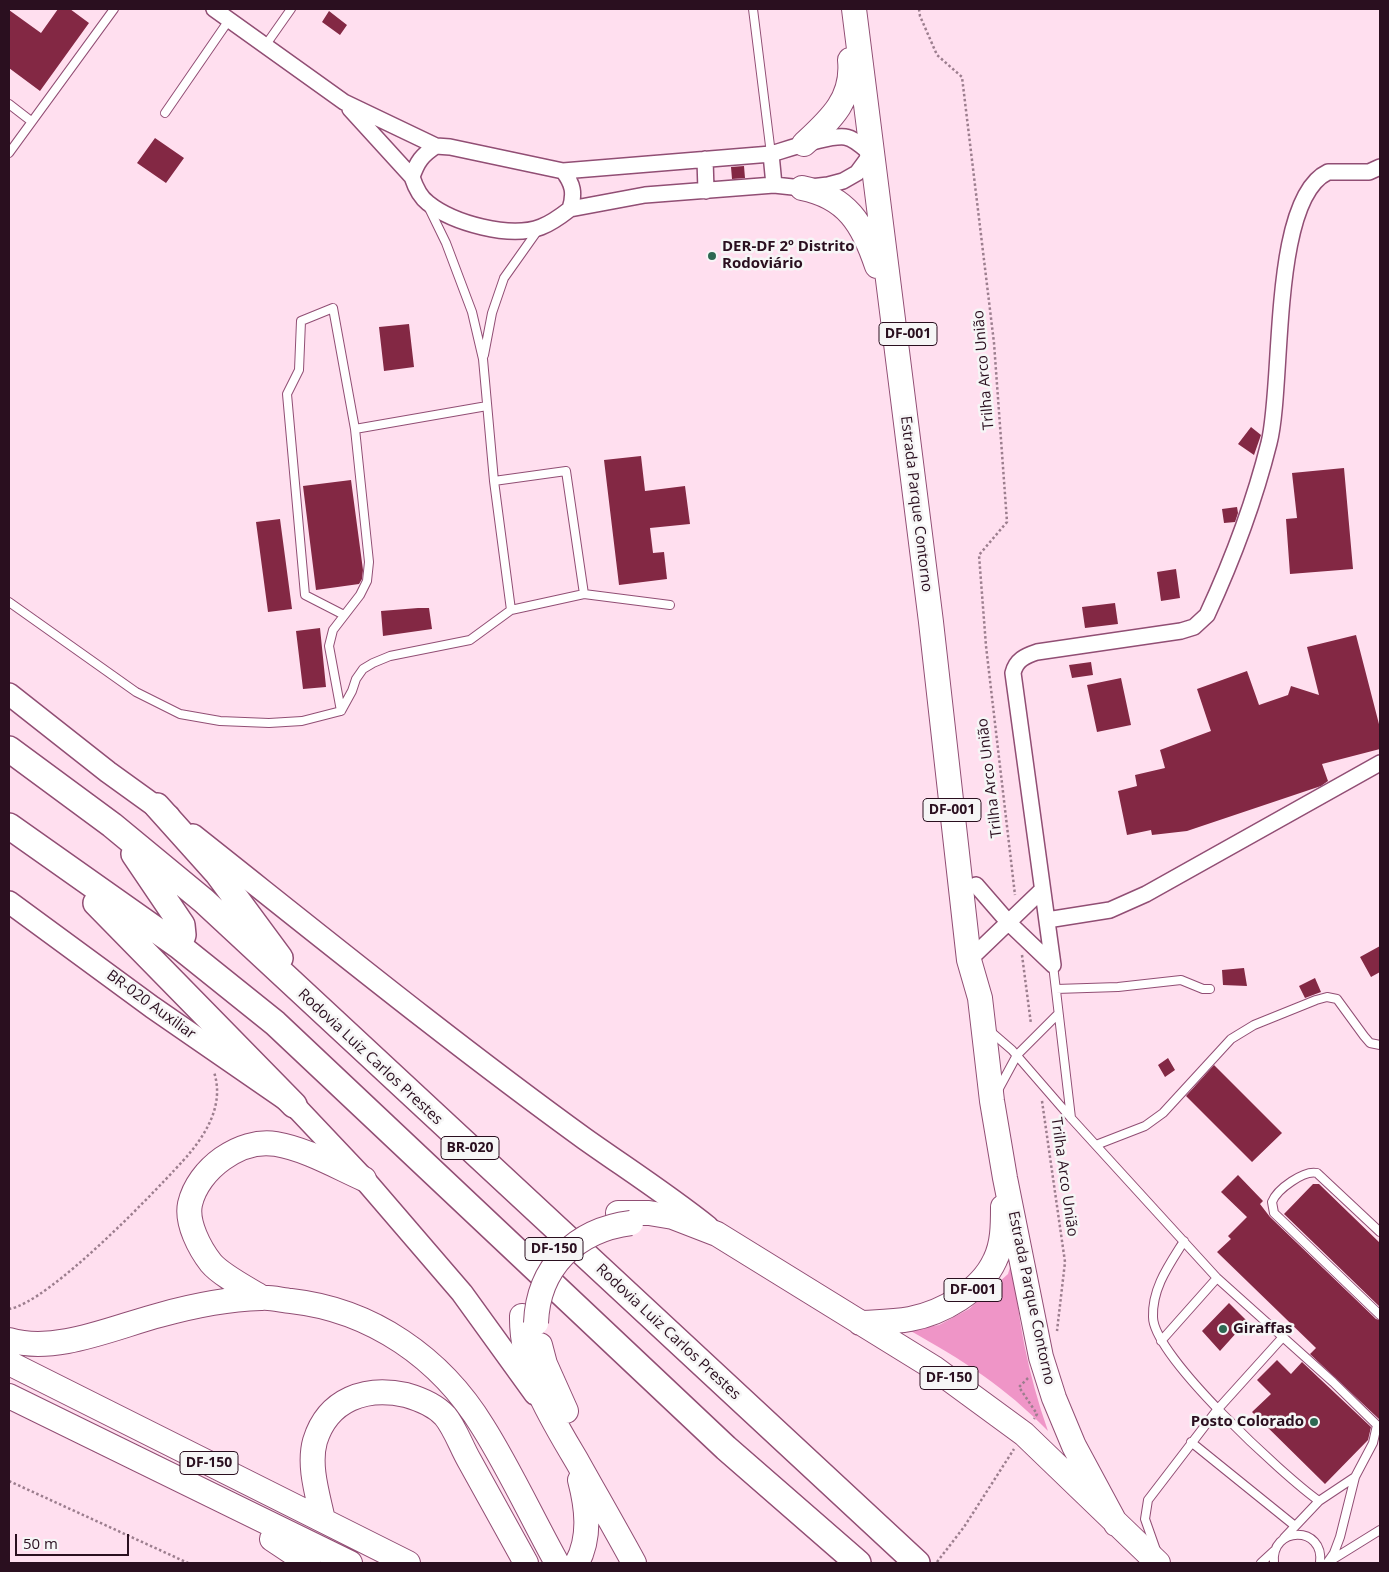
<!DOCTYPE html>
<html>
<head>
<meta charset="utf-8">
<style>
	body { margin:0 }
	#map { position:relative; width:1389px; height:1572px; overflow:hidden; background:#ffdfef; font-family:"Open Sans",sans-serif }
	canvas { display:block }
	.frame { position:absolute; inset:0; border:10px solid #2a0f1f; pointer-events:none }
	.scale { position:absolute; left:15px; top:1534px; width:114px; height:22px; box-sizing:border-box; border:2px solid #2a0f1f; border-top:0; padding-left:6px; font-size:15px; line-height:18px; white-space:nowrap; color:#2a0f1f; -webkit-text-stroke:4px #f6f6f6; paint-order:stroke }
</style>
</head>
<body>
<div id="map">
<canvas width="1389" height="1572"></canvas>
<div class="frame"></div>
<div class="scale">50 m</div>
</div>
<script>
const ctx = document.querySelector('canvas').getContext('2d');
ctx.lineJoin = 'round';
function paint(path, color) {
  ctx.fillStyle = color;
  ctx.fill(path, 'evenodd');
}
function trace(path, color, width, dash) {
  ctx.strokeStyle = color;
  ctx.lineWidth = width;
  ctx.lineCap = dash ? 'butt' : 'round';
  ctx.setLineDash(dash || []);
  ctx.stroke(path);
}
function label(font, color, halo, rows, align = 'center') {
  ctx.font = font + ' "Open Sans",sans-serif';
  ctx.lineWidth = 5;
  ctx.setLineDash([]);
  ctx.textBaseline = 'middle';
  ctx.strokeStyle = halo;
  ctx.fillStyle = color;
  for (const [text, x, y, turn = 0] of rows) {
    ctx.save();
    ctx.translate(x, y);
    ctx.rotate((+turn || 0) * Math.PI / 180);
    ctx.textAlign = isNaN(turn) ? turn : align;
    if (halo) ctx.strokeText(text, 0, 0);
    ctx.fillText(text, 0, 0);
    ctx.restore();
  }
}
paint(new Path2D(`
	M 1013,1257 C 1017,1318 1028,1374 1048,1431 C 1004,1386 964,1361 909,1330 L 939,1325 L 969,1309 L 1008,1274 Z`), '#ef95c7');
paint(new Path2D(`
	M 58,9 L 70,9 L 89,23 L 40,91 L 9,68 L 9,10 L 41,33 Z
	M 329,11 L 347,25 L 340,35 L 322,22 Z
	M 155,138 L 184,158 L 166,183 L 137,163 Z
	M 744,166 L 745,178 L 732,179 L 731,167 Z
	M 409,324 L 414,367 L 384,371 L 379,327 Z
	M 1251,427 L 1261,435 L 1254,455 L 1238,444 Z
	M 641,456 L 645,491 L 685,486 L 690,524 L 650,528 L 653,553 L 664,552 L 667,579 L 619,585 L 604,460 Z
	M 1344,468 L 1353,569 L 1290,574 L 1286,519 L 1297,518 L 1292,473 Z
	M 351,480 L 363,570 L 362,579 L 359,584 L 316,590 L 303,486 Z
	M 1237,507 L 1238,513 L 1235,522 L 1224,523 L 1222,509 Z
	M 280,519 L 292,609 L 268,612 L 256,522 Z
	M 1176,569 L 1180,598 L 1161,601 L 1157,572 Z
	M 1115,603 L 1118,624 L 1085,628 L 1082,607 Z
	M 418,608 L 429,608 L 432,629 L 383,636 L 381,611 Z
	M 320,628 L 326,687 L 303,689 L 296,631 Z
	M 1356,635 L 1380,728 L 1380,749 L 1322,764 L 1328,781 L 1321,786 L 1187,831 L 1152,835 L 1151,830 L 1127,835 L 1118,791 L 1137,786 L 1135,775 L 1165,768 L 1160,750 L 1211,731 L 1197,689 L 1247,671 L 1259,705 L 1288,695 L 1291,686 L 1319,695 L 1307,647 Z
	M 1091,662 L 1093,675 L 1072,678 L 1069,665 Z
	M 1121,678 L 1131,725 L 1097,732 L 1087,685 Z
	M 1380,946 L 1380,972 L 1371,977 L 1360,957 Z
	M 1244,968 L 1247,986 L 1223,985 L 1222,970 Z
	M 1315,978 L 1321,992 L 1305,998 L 1299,986 Z
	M 1168,1058 L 1175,1070 L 1165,1077 L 1158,1065 Z
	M 1214,1065 L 1282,1133 L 1252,1162 L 1186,1096 Z
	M 1238,1175 L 1263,1201 L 1260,1204 L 1270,1217 L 1376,1319 L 1380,1320 L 1380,1420 L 1310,1354 L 1316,1348 L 1217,1252 L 1231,1239 L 1228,1236 L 1247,1217 L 1221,1192 Z
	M 1313,1184 L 1319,1184 L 1380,1243 L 1380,1307 L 1284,1214 Z
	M 1229,1303 L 1247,1321 L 1220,1351 L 1202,1331 Z
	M 1277,1360 L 1291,1374 L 1302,1362 L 1371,1427 L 1368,1440 L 1325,1484 L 1252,1412 L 1271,1394 L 1257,1380 Z`), '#832844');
const service = new Path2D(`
	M 753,9 L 771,154
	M 265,46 L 291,9
	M 9,104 L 31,121
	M 165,113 L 229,20
	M 9,153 L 114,9
	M 428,206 L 446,243 L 472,312 L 483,359 L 494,481 L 511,610
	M 484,355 L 492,313 L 504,278 L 538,230
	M 494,481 L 566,471 L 584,594
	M 9,602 L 136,692 L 180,714 L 220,721 L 269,723 L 302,721 L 341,711 L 352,691 L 356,679 L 363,669 L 373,663 L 390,656 L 470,640 L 511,610 L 584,594 L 670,605
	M 344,615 L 305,595 L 287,394 L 299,370 L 301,321 L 333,308 L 355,429
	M 341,711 L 329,646 L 333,630 L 360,595 L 367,581 L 369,562 L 355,429 L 487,406
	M 1053,965 L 1071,1118
	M 1056,989 L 1118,987 L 1181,980 L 1203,989 L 1210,989
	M 990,1031 L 1012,1050 L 1071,1118 L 1217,1278 L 1333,1382 L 1380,1428
	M 997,1092 L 1017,1055 L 1058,1014
	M 1096,1145 L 1145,1126 L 1163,1113 L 1231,1039 L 1254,1025 L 1316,1000 L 1327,997 L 1337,999 L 1364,1036 L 1370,1043 L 1380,1045
	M 1380,1232 L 1317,1173 C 1304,1170 1277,1189 1272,1202 L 1274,1213 L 1380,1315
	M 1184,1241 C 1169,1265 1152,1288 1153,1317 C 1153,1356 1285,1477 1319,1501
	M 1161,1341 L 1217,1278
	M 1191,1442 L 1295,1526
	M 1284,1538 L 1319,1501 L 1355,1477
	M 1157,1553 L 1145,1519 L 1148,1500 L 1217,1410 L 1282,1338
	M 1330,1561 L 1380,1530
	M 1261,1563 L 1274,1551
	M 1274,1563 C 1270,1526 1325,1525 1320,1563
	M 1327,1563 L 1334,1553 L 1340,1537 L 1355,1477 L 1373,1443 L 1377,1425`);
const minor = new Path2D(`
	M 214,9 L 344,102 L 436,146
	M 350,109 L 412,177
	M 436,146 L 450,147 L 563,171 C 573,184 575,193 570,209 C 561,216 552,223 541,227 C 510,239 453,223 428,203 C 420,197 415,186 412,177 C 417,162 422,155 436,146 Z
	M 771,154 L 774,185
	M 705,159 L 706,191
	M 563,171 L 771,154 C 788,149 829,135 845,137 C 854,138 864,148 871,154 L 857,173 L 843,181 L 828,185 L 802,188 L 774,185 L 645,195 L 570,209
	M 976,885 L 1009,923 L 1053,965
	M 1047,920 L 1110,910 L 1146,894 L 1380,763
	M 969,960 L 1042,890
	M 1053,965 L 1013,673 C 1016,660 1025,656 1037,652 L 1181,631 L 1194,627 L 1207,615 C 1231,563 1255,499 1269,443 C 1284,385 1270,199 1328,172 L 1369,172 L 1380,167`);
const secondary = new Path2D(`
	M 9,694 L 108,772 L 169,816
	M 193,835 C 323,938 451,1042 585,1139 C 626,1168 668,1195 708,1227
	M 9,902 L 152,1007 L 294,1105 L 364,1179 L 462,1293 L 535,1394`);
const primary = new Path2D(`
	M 854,9 L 931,622 L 969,960 L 980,998 L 992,1101 L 1005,1178 L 1041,1357 L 1054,1398 L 1074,1446 L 1116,1524
	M 804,144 C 830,120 854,99 850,60
	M 802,188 C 847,197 863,224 877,266
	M 618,1213 L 649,1213 L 673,1217 L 717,1234 L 934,1368 L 1024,1434 L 1158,1563
	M 261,1297 C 248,1289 221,1275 211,1263 C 200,1249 186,1223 190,1204 C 198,1169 240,1138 276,1144 C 306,1149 337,1167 364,1179
	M 522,1316 C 521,1371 551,1417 578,1463 C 597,1497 616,1530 634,1563
	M 860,1323 C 877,1322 894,1322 910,1319 C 942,1313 981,1291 995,1260 C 1003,1244 1003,1225 1003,1207
	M 9,1340 C 56,1354 114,1327 160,1315 C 192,1306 228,1299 261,1298 C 270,1297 281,1300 291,1301 C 372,1310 441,1358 483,1427 C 510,1470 532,1518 557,1563
	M 540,1345 L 545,1364 L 566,1411
	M 9,1363 L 408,1563
	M 9,1396 L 350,1563
	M 323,1520 C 318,1496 308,1466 315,1441 C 328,1399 366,1386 406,1395 C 420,1399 435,1405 445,1416 C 455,1428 461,1446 469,1460 C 488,1494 507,1529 526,1563
	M 272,1539 L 308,1563
	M 577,1563 C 591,1537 587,1507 580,1480`);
const trunk = new Path2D(`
	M 9,749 L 112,825 L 204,901 L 917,1563
	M 157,806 L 218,874 L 280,958
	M 9,826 L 179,946 L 275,1023 L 726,1448 L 858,1563
	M 134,854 L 182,925 L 183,935 L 179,946
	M 96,903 L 294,1105`);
trace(service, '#914e74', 10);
trace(minor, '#914e74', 18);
trace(secondary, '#914e74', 24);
trace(primary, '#914e74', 26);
trace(trunk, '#914e74', 28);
trace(new Path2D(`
	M 919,9 L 920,16 L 937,55 L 962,77 L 994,343 L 1007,522 L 979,555 L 986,646 L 1015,895
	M 1022,955 L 1031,1024
	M 1042,1101 L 1065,1262 L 1057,1331
	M 9,1309 C 49,1303 160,1187 189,1154 C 208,1131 224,1103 214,1072
	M 1028,1378 L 1019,1387 L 1037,1414 L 1034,1419
	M 9,1481 L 188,1563
	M 937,1562 L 964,1527 L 1014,1449`), '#9c7e8e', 2.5, [2.5, 2.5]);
trace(service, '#fff', 8);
trace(minor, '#fff', 15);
trace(secondary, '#fff', 21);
trace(primary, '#fff', 24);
trace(trunk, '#fff', 25);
const primaryBridge = new Path2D(`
	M 536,1323 C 538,1267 576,1230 631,1223`);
trace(primaryBridge, '#914e74', 26, []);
trace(primaryBridge, '#fff', 24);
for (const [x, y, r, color] of [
	[712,256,5,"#2d6852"],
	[1223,1329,5,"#2d6852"],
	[1314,1422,5,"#2d6852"]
]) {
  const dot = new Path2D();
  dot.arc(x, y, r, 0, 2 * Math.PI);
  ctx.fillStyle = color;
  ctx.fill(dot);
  trace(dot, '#f6f6f6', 2);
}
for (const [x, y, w] of [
	[908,334,58],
	[952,810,58],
	[470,1148,58],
	[554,1249,58],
	[973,1290,58],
	[949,1378,58],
	[209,1463,58]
]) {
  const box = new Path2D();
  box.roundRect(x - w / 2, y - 11.5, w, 23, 4);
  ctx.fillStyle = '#f6f6f6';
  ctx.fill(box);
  trace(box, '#2a0f1f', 1);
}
label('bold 14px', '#2a0f1f', null, [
	["DF-001",908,334],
	["DF-001",952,810],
	["BR-020",470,1148],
	["DF-150",554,1249],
	["DF-001",973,1290],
	["DF-150",949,1378],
	["DF-150",209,1463]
]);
label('bold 15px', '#2a0f1f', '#f6f6f6', [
	["DER-DF 2º Distrito",722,247],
	["Rodoviário",722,264],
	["Giraffas",1233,1329],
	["Posto Colorado",1304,1422,"right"]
], 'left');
label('15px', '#2a0f1f', '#f6f6f6', [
	["Trilha Arco União",984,370,-95],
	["Estrada Parque Contorno",916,504,83],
	["Trilha Arco União",990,778,-97],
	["BR-020 Auxiliar",151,1005,36],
	["Rodovia Luiz Carlos Prestes",370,1057,43],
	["Trilha Arco União",1064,1177,82],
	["Estrada Parque Contorno",1031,1298,78],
	["Rodovia Luiz Carlos Prestes",668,1332,43]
]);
</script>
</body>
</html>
